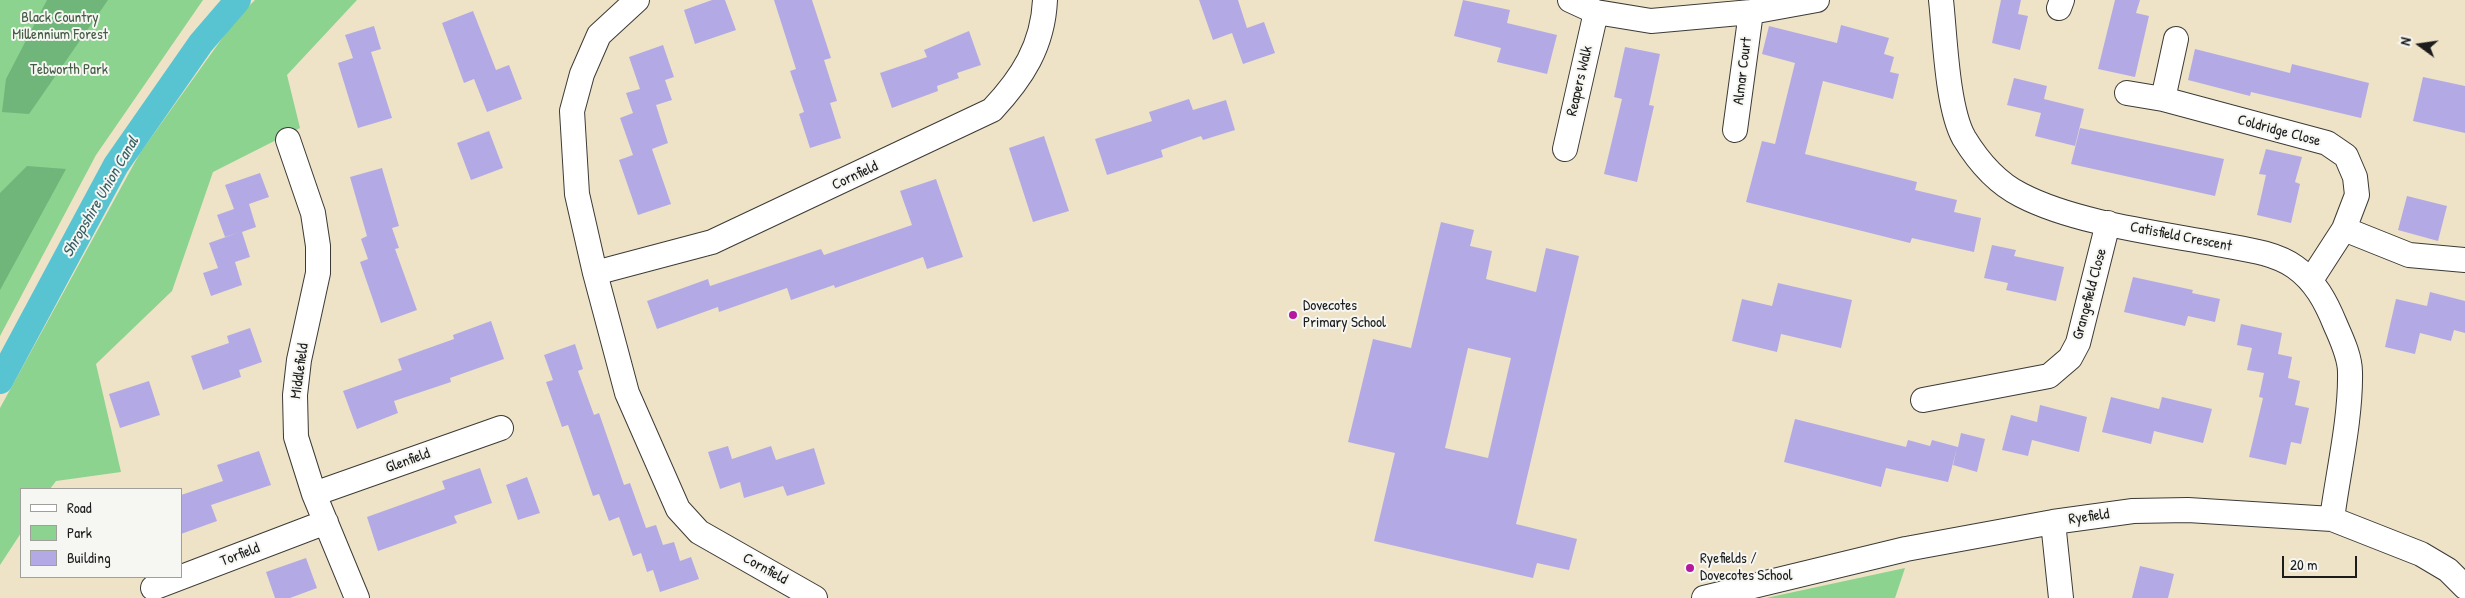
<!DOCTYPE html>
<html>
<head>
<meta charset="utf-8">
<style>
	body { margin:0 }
	#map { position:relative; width:2465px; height:598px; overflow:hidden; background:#eee3c7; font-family:"Patrick Hand",sans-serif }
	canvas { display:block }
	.legend { position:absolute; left:20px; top:488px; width:162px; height:90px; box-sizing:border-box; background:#f6f6f2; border:1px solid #9f9f9c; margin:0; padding:6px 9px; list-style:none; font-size:15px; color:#1c1c1c }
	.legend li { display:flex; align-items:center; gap:10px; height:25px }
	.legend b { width:25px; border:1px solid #9f9f9c }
	.north { position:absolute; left:2395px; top:20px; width:50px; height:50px; -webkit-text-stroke:4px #f6f6f2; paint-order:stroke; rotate:284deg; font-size:14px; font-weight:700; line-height:20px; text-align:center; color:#1c1c1c }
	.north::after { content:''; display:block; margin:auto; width:18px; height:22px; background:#1c1c1c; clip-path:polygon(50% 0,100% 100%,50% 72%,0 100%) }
	.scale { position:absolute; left:2282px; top:556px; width:75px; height:22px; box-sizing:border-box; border:2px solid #1c1c1c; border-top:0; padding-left:6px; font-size:15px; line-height:18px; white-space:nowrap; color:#1c1c1c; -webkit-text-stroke:4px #f6f6f2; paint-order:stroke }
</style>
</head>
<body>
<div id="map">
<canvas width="2465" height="598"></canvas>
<ul class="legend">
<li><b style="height:6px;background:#fff"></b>Road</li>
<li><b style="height:14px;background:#8bd38f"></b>Park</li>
<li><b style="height:14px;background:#b3aae5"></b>Building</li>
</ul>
<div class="north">N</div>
<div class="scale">20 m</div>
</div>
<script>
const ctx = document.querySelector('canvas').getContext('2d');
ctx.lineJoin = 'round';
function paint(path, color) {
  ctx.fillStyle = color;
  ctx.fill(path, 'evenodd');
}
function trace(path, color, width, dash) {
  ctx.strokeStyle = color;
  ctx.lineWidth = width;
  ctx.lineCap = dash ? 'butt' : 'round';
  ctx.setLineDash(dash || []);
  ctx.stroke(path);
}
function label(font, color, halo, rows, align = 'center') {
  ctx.font = font + ' "Patrick Hand",sans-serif';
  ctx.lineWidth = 4;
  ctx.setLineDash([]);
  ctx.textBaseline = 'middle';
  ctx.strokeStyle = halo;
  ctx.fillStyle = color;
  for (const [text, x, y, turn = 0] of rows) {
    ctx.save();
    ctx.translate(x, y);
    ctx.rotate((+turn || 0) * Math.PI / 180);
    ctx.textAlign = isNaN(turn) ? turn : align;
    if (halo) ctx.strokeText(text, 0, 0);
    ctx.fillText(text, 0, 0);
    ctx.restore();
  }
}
paint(new Path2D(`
	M 0,0 L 203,0 L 96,155 L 0,336 Z
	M 255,0 L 357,0 L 287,75 L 300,128 L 213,172 L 172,291 L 96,364 L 121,472 L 56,481 L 50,489 L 21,489 L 21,533 L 0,565 L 0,408 L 140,153 L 236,19 Z
	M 1905,568 L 1895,598 L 1766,598 Z`), '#8bd38f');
paint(new Path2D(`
	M 47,0 L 108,0 L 29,114 L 2,112 L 6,79 Z
	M 27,166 L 66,169 L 0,290 L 0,193 Z`), '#70b57a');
trace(new Path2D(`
	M 0,381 L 116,165 L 201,43 L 238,0`), '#58c4d2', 26);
paint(new Path2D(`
	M 712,0 L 725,0 L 736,30 L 695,44 L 684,10 Z
	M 774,0 L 812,0 L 831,58 L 824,60 L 837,101 L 830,103 L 841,138 L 810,148 L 799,114 L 804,112 L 790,71 L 796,69 Z
	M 1199,0 L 1238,0 L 1247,28 L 1264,22 L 1275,53 L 1243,64 L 1232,33 L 1213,40 Z
	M 1463,0 L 1510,10 L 1507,23 L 1557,35 L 1547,74 L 1497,62 L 1501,48 L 1454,36 Z
	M 2001,0 L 2021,0 L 2018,14 L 2028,16 L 2020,50 L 1992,43 Z
	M 2115,0 L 2140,0 L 2136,13 L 2149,16 L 2135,77 L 2098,69 Z
	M 473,11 L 496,70 L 509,65 L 522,99 L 487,112 L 474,79 L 464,83 L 442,23 Z
	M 1841,25 L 1889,38 L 1884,54 L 1894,57 L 1890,72 L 1899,74 L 1893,99 L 1823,81 L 1805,154 L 1917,182 L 1915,190 L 1957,200 L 1954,212 L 1981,218 L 1974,252 L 1912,238 L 1910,243 L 1746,202 L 1762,141 L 1775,144 L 1795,63 L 1762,54 L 1769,26 L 1837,43 Z
	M 374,26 L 381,49 L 371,52 L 392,118 L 358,128 L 338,63 L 353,58 L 345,35 Z
	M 969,31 L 981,65 L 957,73 L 959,78 L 937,86 L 938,91 L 892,108 L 880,73 L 927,57 L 924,50 Z
	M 663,45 L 674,77 L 665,80 L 672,100 L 656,105 L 668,143 L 652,149 L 671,204 L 638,215 L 619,160 L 633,155 L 620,118 L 633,113 L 626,93 L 640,89 L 629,57 Z
	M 1625,47 L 1660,54 L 1649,105 L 1654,106 L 1637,182 L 1604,174 L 1622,99 L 1614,97 Z
	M 2195,49 L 2290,73 L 2292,64 L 2369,83 L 2361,118 L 2251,92 L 2250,96 L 2188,80 Z
	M 2423,77 L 2465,86 L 2465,133 L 2413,121 Z
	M 2014,78 L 2047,86 L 2044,99 L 2084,109 L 2075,146 L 2035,136 L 2041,113 L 2007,105 Z
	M 1189,99 L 1193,110 L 1226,100 L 1235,130 L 1203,140 L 1201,136 L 1161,150 L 1163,157 L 1107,175 L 1095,139 L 1152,121 L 1149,112 Z
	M 2080,128 L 2224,159 L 2215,196 L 2071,164 Z
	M 489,131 L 503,168 L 471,180 L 457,143 Z
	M 1044,136 L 1069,211 L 1033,222 L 1009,148 Z
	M 2266,149 L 2302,157 L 2295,182 L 2300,184 L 2291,223 L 2257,215 L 2266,175 L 2259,174 Z
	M 382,168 L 399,226 L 392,228 L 399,248 L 395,249 L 417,310 L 381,323 L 360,262 L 368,259 L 361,239 L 367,236 L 350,177 Z
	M 260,173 L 269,197 L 249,204 L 256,227 L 242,232 L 250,257 L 235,262 L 242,285 L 211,296 L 203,273 L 218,268 L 209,243 L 240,232 L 225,237 L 217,215 L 234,209 L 225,185 Z
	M 936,179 L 963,257 L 927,269 L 923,257 L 835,288 L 834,285 L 791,300 L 787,288 L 719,312 L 718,307 L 657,329 L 647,301 L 708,279 L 710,286 L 821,249 L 824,255 L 912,225 L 900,191 Z
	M 2407,196 L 2447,206 L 2438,241 L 2398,230 Z
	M 1441,222 L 1474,230 L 1470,246 L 1492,251 L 1486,279 L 1536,292 L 1546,248 L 1579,256 L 1516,524 L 1577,539 L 1569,570 L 1537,563 L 1533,578 L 1374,541 L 1395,453 L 1348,442 L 1373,339 L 1411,348 ZM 1468,348 L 1511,358 L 1488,458 L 1445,448 Z
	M 1992,245 L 2016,250 L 2014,256 L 2064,267 L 2056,301 L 2006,290 L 2008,283 L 1984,278 Z
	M 2133,277 L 2193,290 L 2192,293 L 2220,299 L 2215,322 L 2188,316 L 2185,326 L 2124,312 Z
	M 1778,283 L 1852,300 L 1841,348 L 1781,334 L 1777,352 L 1732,341 L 1742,299 L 1772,306 Z
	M 2430,292 L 2465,301 L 2465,333 L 2454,330 L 2451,341 L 2420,333 L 2415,354 L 2385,347 L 2396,299 L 2427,306 Z
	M 491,321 L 504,359 L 450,378 L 451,382 L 394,401 L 398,413 L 357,429 L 343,391 L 402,370 L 398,359 L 454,339 L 453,335 Z
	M 2241,324 L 2282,333 L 2278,354 L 2292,357 L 2288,378 L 2300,381 L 2295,405 L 2309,408 L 2301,444 L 2291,442 L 2286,465 L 2249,457 L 2263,398 L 2259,397 L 2264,373 L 2247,370 L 2252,348 L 2237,345 Z
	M 250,328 L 262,362 L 239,370 L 241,377 L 203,390 L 191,356 L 229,343 L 227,336 Z
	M 575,344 L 583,369 L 578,371 L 594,415 L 599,413 L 624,485 L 630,483 L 646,528 L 656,525 L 663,545 L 674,542 L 680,561 L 691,557 L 699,579 L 660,592 L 653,570 L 647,572 L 641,553 L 633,556 L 619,517 L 609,521 L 599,494 L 593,496 L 568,425 L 562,427 L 546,382 L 553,380 L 544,355 Z
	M 149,381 L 160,415 L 120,428 L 109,394 Z
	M 2111,397 L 2159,409 L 2162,397 L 2212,409 L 2203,443 L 2154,431 L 2151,444 L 2102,432 Z
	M 2040,405 L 2087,417 L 2079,452 L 2032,440 L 2028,456 L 2002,450 L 2011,415 L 2037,422 Z
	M 1795,419 L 1906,447 L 1908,440 L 1930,446 L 1932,440 L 1958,447 L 1961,433 L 1985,439 L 1977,472 L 1953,465 L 1957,448 L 1948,482 L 1886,468 L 1881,487 L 1784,462 Z
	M 728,446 L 732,459 L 771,446 L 776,460 L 814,448 L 825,484 L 787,496 L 783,486 L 744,498 L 740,482 L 720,489 L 708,452 Z
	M 259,451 L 271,485 L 211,505 L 217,521 L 181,534 L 181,495 L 223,481 L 217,465 Z
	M 480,468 L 492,503 L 454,516 L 457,523 L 378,551 L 367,517 L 445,489 L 442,481 Z
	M 527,477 L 540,513 L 518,520 L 506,485 Z
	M 306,558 L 317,588 L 290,598 L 275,598 L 266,572 Z
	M 2140,566 L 2174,574 L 2168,598 L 2132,598 Z`), '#b3aae5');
const minor = new Path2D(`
	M 637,0 L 599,35 L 582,74 L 572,111 L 577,194 L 595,273 L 627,393 L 678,509 L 699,532 L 815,598
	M 1570,0 L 1596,12 L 1651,21 L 1751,12 L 1817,0
	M 1941,0 C 1945,36 1947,108 1964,138 C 1978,161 1997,183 2021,195 C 2075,223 2158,233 2217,244 C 2243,249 2274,252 2295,267 C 2315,281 2326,302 2335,324 C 2341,338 2350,356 2350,372 C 2351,418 2338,473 2332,519
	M 2059,8 L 2062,0
	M 2127,93 L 2163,99 L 2327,143 L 2346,156 L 2355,177 L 2357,195 L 2344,229 L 2311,280
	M 2163,99 L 2176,39
	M 1735,130 L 1751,12
	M 288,140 L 313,213 L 318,246 L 318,273 L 299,360 L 295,395 L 296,437 L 314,494 L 357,598
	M 1565,149 L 1596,12
	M 2344,229 L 2409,255 L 2465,260
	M 595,273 L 712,242 L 992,110 C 1022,78 1043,46 1045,0
	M 1923,400 L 2049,376 L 2070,358 L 2078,343 L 2108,223
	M 314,494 L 501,428
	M 2053,522 L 2061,598
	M 153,588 L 326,522
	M 1704,598 L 1906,549 L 2053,522 L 2133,511 L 2188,510 L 2332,519 L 2421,554 L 2448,570 L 2465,587`);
trace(minor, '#3c3a36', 26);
trace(minor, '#fff', 24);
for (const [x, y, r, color] of [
	[1293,315,5,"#b5179e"],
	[1690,568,5,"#b5179e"]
]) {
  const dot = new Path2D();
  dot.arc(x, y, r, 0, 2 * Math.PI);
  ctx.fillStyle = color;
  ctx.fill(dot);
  trace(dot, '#f6f6f2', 2);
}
label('15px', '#435c44', '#f6f6f2', [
	["Black Country",60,18],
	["Millennium Forest",60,35],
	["Tebworth Park",69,70]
]);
label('15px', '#1c1c1c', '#f6f6f2', [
	["Almar Court",1743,71,-83],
	["Reapers Walk",1580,81,-77],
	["Coldridge Close",2279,131,15],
	["Cornfield",855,176,-25],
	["Catisfield Crescent",2181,237,11],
	["Grangefield Close",2090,294,-75],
	["Middlefield",300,371,-82],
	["Glenfield",408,461,-20],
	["Ryefield",2089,517,-8],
	["Torfield",240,555,-21],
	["Cornfield",765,569,29]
]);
label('15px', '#1c1c1c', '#f6f6f2', [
	["Dovecotes",1303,306],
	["Primary School",1303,323],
	["Ryefields /",1700,559],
	["Dovecotes School",1700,576]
], 'left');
label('italic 16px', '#345f65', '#f6f6f2', [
	["Shropshire Union Canal",101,197,-60]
]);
</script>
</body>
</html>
